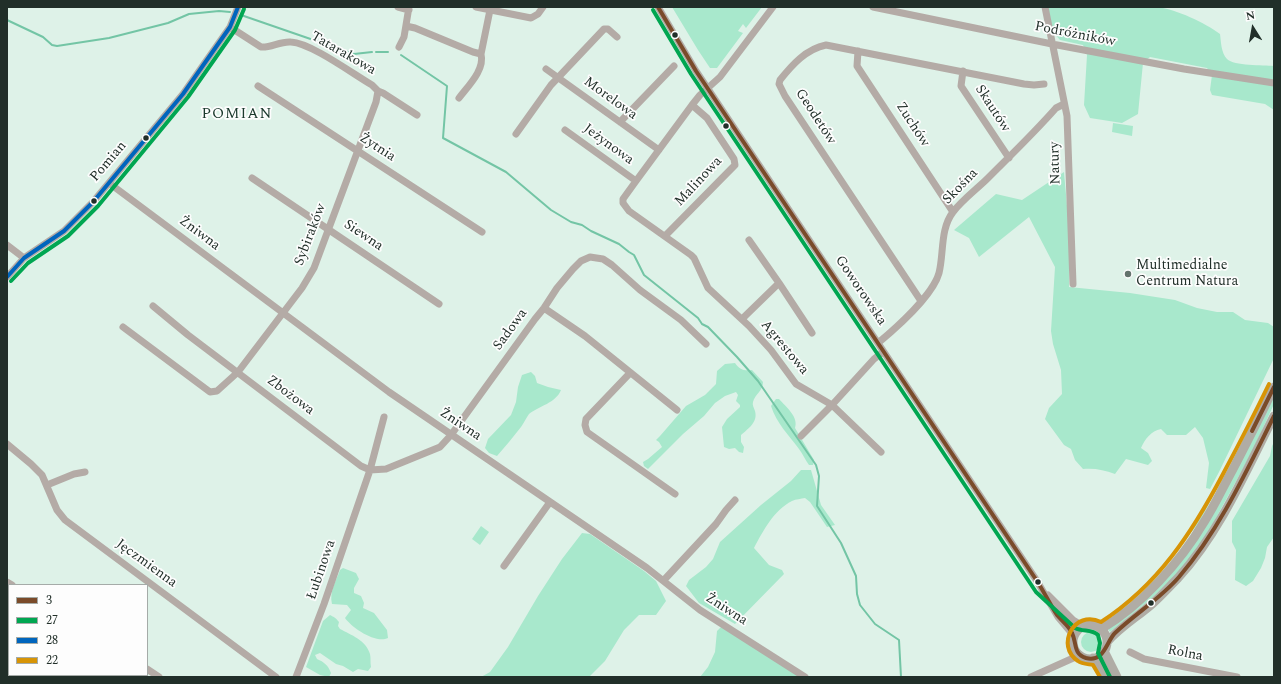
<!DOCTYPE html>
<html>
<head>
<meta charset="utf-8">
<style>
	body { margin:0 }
	#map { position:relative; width:1281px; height:684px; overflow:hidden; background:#def2e8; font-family:Spectral,serif }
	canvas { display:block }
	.frame { position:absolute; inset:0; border:8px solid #212f29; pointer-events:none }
	.legend { position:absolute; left:8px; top:584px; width:140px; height:92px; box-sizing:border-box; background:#fdfdfd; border:1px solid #a5aba8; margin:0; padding:5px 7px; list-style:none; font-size:12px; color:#212f29 }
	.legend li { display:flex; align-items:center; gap:8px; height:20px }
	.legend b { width:20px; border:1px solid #a5aba8 }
	.north { position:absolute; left:1233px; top:8px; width:40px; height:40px; -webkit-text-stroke:3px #fdfdfd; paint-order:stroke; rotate:349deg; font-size:11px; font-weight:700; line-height:16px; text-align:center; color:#212f29 }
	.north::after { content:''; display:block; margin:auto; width:14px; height:18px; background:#212f29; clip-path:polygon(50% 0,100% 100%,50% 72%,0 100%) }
</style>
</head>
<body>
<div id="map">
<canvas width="1281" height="684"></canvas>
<div class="frame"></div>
<ul class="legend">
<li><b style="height:5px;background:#7a4b2a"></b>3</li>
<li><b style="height:5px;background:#00a651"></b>27</li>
<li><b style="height:5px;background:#0065bd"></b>28</li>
<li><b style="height:5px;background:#d79406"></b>22</li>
</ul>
<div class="north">N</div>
</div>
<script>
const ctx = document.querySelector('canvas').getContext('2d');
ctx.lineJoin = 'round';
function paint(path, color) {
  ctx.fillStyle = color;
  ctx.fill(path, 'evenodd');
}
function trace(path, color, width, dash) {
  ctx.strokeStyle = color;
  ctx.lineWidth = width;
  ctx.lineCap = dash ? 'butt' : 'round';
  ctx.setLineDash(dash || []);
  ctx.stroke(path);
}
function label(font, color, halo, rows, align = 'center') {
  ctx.font = font + ' Spectral,serif';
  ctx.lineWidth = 3.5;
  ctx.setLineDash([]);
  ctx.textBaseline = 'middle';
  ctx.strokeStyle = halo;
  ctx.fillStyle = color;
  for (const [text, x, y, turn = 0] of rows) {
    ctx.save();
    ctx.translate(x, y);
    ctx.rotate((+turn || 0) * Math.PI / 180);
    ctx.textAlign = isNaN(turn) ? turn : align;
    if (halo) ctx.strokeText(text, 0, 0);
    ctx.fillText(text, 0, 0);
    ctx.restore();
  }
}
paint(new Path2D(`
	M 672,7 L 762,7 L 746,28 L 743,24 L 738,31 L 743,33 L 717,68 L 710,68 L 698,50 Z
	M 1048,7 L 1158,7 C 1177,10 1204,22 1220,34 C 1221,41 1221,53 1227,59 C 1234,66 1263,65 1274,66 L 1274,110 L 1265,104 L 1212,95 L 1210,90 L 1212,75 L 1207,68 L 1150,57 L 1143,63 L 1138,114 L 1122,123 L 1090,118 L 1084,105 L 1087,55 L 1083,45 L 1060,40 L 1053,32 Z
	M 1113,123 L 1133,126 L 1132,136 L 1112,132 Z
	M 1064,172 L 1069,228 L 1069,287 L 1130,293 L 1175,300 L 1197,308 L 1217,312 L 1233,312 L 1245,320 L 1268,323 L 1274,327 L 1274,358 L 1219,472 L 1210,489 L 1206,488 L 1209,463 L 1203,438 L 1195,427 L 1186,435 L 1167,435 L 1161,429 C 1151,431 1145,439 1141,448 L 1148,453 L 1152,461 L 1148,465 L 1126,459 L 1115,474 C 1104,470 1095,468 1083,469 L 1075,460 L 1071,449 L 1064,445 L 1045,419 L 1049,408 L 1062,394 L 1061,370 L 1053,344 L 1051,331 L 1055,267 L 1029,217 L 979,257 L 969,238 L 954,230 L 996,194 L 1022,200 Z
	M 735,363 C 740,370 744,371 752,370 L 763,382 C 763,391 755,394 753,402 C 752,405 754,408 755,411 C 758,422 749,428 741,435 L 741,442 L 744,447 L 743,453 L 739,452 L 735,448 L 729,449 L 724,447 L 722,427 L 727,419 L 740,407 L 740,405 L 736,401 L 738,395 L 736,392 L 725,396 L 715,403 L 704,416 L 683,434 L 648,469 L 644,466 L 643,462 L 648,459 L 662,447 L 659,442 L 656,440 L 660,436 L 686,406 L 705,395 L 716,384 L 717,371 L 725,364 Z
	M 531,372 L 535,376 L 537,383 L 548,387 L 561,390 C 556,403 539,406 529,414 C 526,418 524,423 521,427 C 513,437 505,447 497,456 L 489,453 L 485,448 L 488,439 L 511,415 L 516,402 L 518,387 L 522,375 Z
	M 1274,392 L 1274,404 L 1252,452 L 1204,540 L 1180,571 L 1152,598 L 1110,632 L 1108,629 L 1176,567 Z
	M 776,399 L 779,399 C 786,407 799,417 795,428 L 814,460 L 813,465 L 809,465 C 805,460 803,454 799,449 C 788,434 777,424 771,406 Z
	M 1242,435 L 1244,437 L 1200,521 L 1155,579 L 1114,617 L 1112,614 L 1153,578 L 1185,537 L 1198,520 Z
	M 1274,442 L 1274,537 L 1267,547 L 1265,558 L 1261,568 L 1253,581 L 1246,586 L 1235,580 L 1236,550 L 1232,542 L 1232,521 L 1270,456 L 1272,446 Z
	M 801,470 L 811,470 L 821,505 L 835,525 L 827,527 L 810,502 L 805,498 C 801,499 796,499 792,501 C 774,510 763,531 754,548 L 769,565 L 782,570 L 784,574 L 735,624 L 699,603 L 686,586 L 689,580 L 706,567 L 713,559 L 720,542 L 761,505 L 791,481 Z
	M 481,526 L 489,532 L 480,545 L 472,539 Z
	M 582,533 L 590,534 L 644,571 L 656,581 L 666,601 L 656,615 L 639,615 L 624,630 L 605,661 L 589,677 L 481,677 L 490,672 L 508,647 L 538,596 L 562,559 Z
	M 343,568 L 356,573 L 359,579 L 354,588 L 354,593 L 361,596 L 364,603 L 363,608 L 374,613 L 387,630 L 388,638 C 376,644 352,628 345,618 L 351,610 L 347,605 L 332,604 C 329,592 336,581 340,570 Z
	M 330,615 C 334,617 336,618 339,622 L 338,626 L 340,629 C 351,635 366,640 370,654 C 371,658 370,662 371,667 L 368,671 L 358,669 L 353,672 L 343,666 L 336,664 L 320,653 L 315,655 L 317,659 C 324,662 328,665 331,673 L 329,677 L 320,675 L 306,667 L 323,621 Z
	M 722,626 L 800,677 L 700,677 L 708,667 L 715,652 L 717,631 Z
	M1081 642a10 10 0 1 1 20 0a10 10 0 1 1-20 0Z`), '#a8e8cc');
trace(new Path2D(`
	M 241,15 L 354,54 L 372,52
	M 7,20 L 43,37 L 52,45 L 57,46 L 109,38 L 168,23 L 189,14 L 219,11 L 230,12
	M 376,52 L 388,52
	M 401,55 L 447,86 L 443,138 L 506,172 L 551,210 L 571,222 L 582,225 L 591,231 L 619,244 L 629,252 L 634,255 L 644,275 L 698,318 L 702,324 L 708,327 L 737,357 L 758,381 L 816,465 L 819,476 L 817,506 L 841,543 L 856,576 L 857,594 L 860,605 L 875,624 L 899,640 L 901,677`), '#73c5a5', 2);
trace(new Path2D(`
	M 398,7 L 409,10
	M 476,7 L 531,18 L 538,14 L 543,7
	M 658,7 L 696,71 L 1037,581 L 1058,617 L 1074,636
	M 773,7 L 720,77 L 700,95 L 692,105 L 636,181 L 623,199 L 623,203 L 629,211 L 691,255 L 694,258 L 708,288 L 749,326 L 771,350 L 796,384 L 832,405 L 881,452
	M 873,7 L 1052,44 L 1184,69 L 1274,83
	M 1045,7 L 1067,116 L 1073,284
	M 406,26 L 415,28 L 473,52 L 481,54
	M 230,27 L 261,47 C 271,48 280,41 291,42 C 311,43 353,74 372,85 L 378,91 L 383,93 L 417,115
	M 399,47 L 404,37 L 409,7
	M 858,51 L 857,66 L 953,212
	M 546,69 L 659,150
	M 963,71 L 961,86 L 1009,158
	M 258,86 L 482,232
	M 459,98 C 468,86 485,70 481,54 L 490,10
	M 620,122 L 674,66
	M 565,130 L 636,181
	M 516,134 L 551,85 L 604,29 L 608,29 L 617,37
	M 252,178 L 439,304
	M 109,183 L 389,392 L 647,568 L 700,610 L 805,677
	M 665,236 L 735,165 L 734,159 L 707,118 L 692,105
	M 7,245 L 24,258
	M 7,277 L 24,258 L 64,231 L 93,202 L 183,94 L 230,27 L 238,7
	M 779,283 L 812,333
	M 921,301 L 785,96 L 779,84 L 780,80 C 792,65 806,49 826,45 L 1024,84 L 1034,85 L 1044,84
	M 153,306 L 188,335 L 361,466 L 370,470 L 384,417
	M 544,308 L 585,336 L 677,410
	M 742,319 L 779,283 L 749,240
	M 123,327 L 210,392 L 217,391 L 238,372 L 302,288 L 314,268 L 376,102 L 378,91
	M 878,343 C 896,328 933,295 939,273 C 944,253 940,229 953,212 C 963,199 977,189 988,178 C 1011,155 1034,133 1056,108 L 1064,104
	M 630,373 L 586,419 L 585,425 L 587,432 L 675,494
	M 801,436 L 832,405 L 874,359 L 883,352
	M 7,444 L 31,464 L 42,475 L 57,510 L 65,520 L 276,677
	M 47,485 L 74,474 L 85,472
	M 504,566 L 550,502
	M 664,580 L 716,524 L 726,510 L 735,500
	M 7,582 L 12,585
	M 1048,595 L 1073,620 L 1083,626
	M 1130,652 L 1144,659 L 1237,677
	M 147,669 L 159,677
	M 296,677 L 324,604 L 370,470 L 386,469 L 440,447 L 451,435 L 535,319 L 544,308 L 557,288 L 573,269 L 581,261 L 590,257 L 603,259 L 612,265 L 640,290 L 681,320 L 706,344
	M 1031,677 L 1080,655`), '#b4aba6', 7);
trace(new Path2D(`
	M1073 642a17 17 0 1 1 34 0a17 17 0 1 1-34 0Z
	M 1101,629 C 1141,606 1181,561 1204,522 C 1215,505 1223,487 1233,469 C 1247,442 1261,415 1274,387
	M 1107,642 C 1120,627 1137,617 1152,604 C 1161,596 1169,587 1178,578 C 1220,532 1246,471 1274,416
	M 1104,651 L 1117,677
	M 1093,658 L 1097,662 L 1107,677`), '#b0aca5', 9);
trace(new Path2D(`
	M 658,7 L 696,71 L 1037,581 C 1044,592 1050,604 1057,615 C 1062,621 1069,626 1072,633 C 1077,643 1073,654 1086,658 C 1104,663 1106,642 1115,633 C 1136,613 1160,599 1179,577 C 1220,529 1246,472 1274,416
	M 1252,431 L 1274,387`), '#7a4b2a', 4);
trace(new Path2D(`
	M 653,10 L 691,74 L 1036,592 L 1075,628 C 1083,632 1092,629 1098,635 L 1100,643 L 1098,653 L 1110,677
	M 11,281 L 28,263 L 68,236 L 98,206 L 188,97 L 235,30 L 244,9`), '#00a651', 4);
trace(new Path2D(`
	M 7,277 L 24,258 L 64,231 L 93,202 L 183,94 L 230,27 L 238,7`), '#0065bd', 4);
trace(new Path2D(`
	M 1100,677 L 1093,665 C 1088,664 1082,664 1078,661 C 1055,646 1074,609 1101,622 C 1158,585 1192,533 1223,474 C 1239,444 1254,415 1269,384`), '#d79406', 4);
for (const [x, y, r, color] of [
	[675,35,3.5,"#212f29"],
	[726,126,3.5,"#212f29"],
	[146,138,3.5,"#212f29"],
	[94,201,3.5,"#212f29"],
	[1128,274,4,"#63736c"],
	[1038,582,3.5,"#212f29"],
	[1151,603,3.5,"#212f29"]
]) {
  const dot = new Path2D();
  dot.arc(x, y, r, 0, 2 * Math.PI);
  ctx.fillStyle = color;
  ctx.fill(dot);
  trace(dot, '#fdfdfd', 1.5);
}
label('14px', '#212f29', '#fdfdfd', [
	["Podróżników",1075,35,11],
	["Tatarakowa",343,54,30],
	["Morelowa",610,99,36],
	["Skautów",992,109,57],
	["Geodetów",815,117,57],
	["Zuchów",912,125,57],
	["Jeżynowa",608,145,36],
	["Żytnia",377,148,33],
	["Pomian",109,162,-50],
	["Natury",1056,163,-92],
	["Malinowa",699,182,-47],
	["Skośna",961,187,-46],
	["Żniwna",199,234,37],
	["Sybiraków",311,235,-69],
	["Siewna",363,236,34],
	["Goworowska",860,291,56],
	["Sadowa",511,330,-54],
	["Agrestowa",784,348,50],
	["Zbożowa",290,396,37],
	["Żniwna",460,425,34],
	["Jęczmienna",146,564,36],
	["Łubinowa",322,570,-71],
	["Żniwna",726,610,33],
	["Rolna",1185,654,11]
]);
label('14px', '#212f29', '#fdfdfd', [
	["Multimedialne",1136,266],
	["Centrum Natura",1136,282]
], 'left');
ctx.letterSpacing = '1px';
label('15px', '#1a392c', '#fdfdfd', [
	["POMIAN",237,115]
]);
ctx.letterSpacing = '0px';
</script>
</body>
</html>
